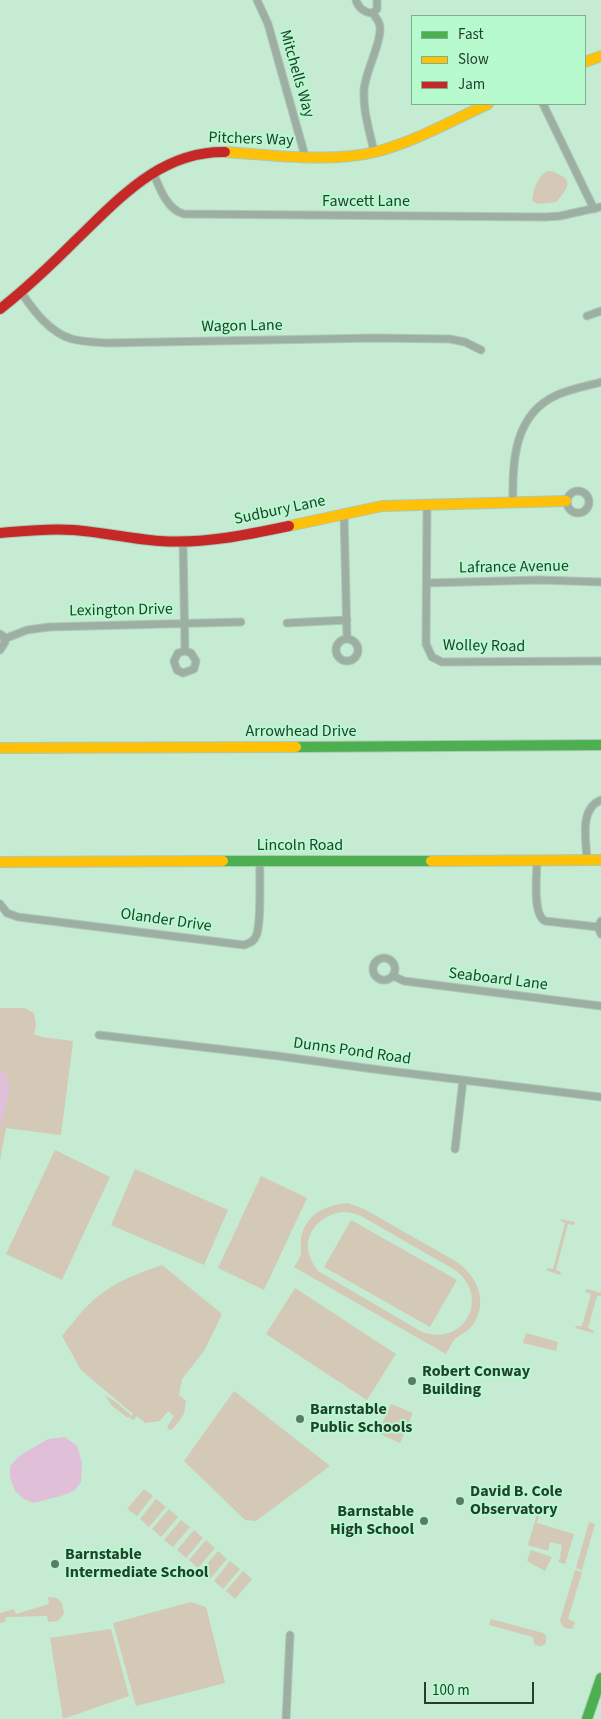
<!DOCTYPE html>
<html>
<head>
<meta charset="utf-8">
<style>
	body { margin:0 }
	#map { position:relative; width:601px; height:1719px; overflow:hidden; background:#c5ebd2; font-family:"Source Sans 3",sans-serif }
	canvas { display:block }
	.legend { position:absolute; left:411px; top:15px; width:175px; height:90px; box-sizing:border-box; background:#b6face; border:1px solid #7baf8e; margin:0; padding:6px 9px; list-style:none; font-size:15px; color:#233f2e }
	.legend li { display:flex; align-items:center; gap:10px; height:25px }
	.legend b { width:25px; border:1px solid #7baf8e }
	.scale { position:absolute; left:424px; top:1682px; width:110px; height:22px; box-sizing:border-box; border:2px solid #233f2e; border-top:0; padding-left:6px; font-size:15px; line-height:18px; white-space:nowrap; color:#233f2e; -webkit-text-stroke:4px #b6face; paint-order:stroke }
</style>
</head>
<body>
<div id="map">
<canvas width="601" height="1719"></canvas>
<ul class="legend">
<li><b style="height:6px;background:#4caf50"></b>Fast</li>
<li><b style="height:6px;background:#ffc107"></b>Slow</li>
<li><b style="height:6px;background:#c62828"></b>Jam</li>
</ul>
<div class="scale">100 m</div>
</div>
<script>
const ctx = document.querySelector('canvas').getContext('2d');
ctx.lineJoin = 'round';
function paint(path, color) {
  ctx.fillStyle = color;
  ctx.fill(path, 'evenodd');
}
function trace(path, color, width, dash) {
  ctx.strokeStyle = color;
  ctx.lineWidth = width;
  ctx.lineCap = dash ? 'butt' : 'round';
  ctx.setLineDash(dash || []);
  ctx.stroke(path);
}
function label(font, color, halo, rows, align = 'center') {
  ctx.font = font + ' "Source Sans 3",sans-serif';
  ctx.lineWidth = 4;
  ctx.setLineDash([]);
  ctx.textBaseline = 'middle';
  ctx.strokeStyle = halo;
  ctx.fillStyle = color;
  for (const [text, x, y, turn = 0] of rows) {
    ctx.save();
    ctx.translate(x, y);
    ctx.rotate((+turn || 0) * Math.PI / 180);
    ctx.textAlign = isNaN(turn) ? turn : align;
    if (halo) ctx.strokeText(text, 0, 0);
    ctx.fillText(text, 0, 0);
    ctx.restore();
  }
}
paint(new Path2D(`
	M 547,171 C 554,171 556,173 562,176 C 575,183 562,195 556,202 L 538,204 L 532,201 C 534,189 536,178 547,171 Z
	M 0,1008 L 24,1008 L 34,1013 L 36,1025 L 34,1034 L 42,1037 L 73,1041 L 61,1135 L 6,1128 L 0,1160 Z
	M 55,1150 L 110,1177 L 62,1280 L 6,1254 Z
	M 135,1169 L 228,1210 L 204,1265 L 111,1225 Z
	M 261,1176 L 307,1198 L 264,1290 L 218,1268 Z
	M 348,1203 L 364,1209 L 457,1262 C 478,1277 489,1303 472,1326 C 467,1332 459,1335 454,1340 C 451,1344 448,1350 446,1354 L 294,1267 C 297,1263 300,1258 301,1253 C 301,1247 300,1240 302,1234 C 308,1212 328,1205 348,1203 ZM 343,1212 L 352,1213 L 361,1216 L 455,1270 C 491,1297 465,1347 422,1332 L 318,1271 C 315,1267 312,1262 310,1257 C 301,1233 322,1214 343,1212 Z
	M 560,1219 L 575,1222 L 574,1225 L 568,1224 L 556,1270 L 561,1272 L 560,1275 L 546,1270 L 548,1268 L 553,1269 L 565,1223 L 561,1221 Z
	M 351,1220 L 457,1280 L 430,1327 L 324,1267 Z
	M 162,1265 L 222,1314 L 204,1351 L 182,1379 L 179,1395 L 186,1401 L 184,1414 L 173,1429 L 169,1430 L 167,1427 L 174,1416 L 168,1411 L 160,1421 L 145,1423 L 137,1416 L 133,1420 L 129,1417 L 128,1418 L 111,1405 L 105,1395 L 117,1403 L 132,1416 L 133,1414 L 81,1370 L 62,1336 C 75,1320 87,1303 105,1291 C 122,1279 142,1272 162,1265 Z
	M 295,1288 L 396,1354 L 367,1400 L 266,1334 Z
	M 587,1289 L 601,1293 L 601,1296 L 597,1296 L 588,1328 L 594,1331 L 593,1333 L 575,1328 L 576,1326 L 582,1326 L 591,1294 L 585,1292 Z
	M 526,1333 L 558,1342 L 556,1351 L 523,1343 Z
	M 234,1391 L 330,1466 L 256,1521 L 245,1520 L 184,1461 Z
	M 391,1404 L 413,1413 L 400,1443 L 378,1433 Z
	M 144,1489 L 153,1496 L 137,1516 L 127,1509 Z
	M 156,1499 L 166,1507 L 149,1527 L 140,1519 Z
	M 169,1509 L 178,1517 L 161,1537 L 152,1529 Z
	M 538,1511 L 540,1511 L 537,1523 L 574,1534 L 565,1564 L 558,1562 L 561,1556 L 560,1555 L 562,1545 L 550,1542 L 548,1551 L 528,1545 Z
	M 181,1520 L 190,1527 L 173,1547 L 164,1540 Z
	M 589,1522 L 595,1524 L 582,1570 L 576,1568 Z
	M 194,1530 L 203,1538 L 186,1558 L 177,1550 Z
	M 206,1540 L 215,1548 L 198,1568 L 189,1560 Z
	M 531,1550 L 552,1557 L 545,1571 L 527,1561 Z
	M 218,1551 L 227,1559 L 210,1579 L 201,1571 Z
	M 230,1561 L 240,1569 L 223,1589 L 214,1581 Z
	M 575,1570 L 582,1572 L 568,1619 L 575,1622 L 573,1628 L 570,1629 L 563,1627 L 560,1621 Z
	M 243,1571 L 252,1579 L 235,1599 L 226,1591 Z
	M 48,1597 L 57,1598 L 62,1603 L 64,1614 L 58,1621 L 48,1622 L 47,1616 L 6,1617 L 5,1622 L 0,1623 L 0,1613 L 14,1609 L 16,1614 L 49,1604 Z
	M 191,1602 L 206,1607 L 225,1683 L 136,1706 L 113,1623 Z
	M 491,1619 L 543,1633 L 546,1636 L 546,1643 C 542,1647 538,1647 534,1644 L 533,1637 L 489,1625 Z
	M 111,1629 L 129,1696 L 63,1719 L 50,1638 Z`), '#d3c9b6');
paint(new Path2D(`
	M 0,1070 L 4,1071 L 9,1081 L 9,1092 L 0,1130 Z
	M 65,1437 L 77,1446 L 82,1463 L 81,1482 L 75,1490 L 64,1495 L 34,1503 L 24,1499 L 15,1491 L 10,1477 L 10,1466 L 19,1456 L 48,1439 Z`), '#e0c0d8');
const street = new Path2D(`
	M 257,0 L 268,24 L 305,156
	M 356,0 C 358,8 365,13 373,13 C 375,17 378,20 379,23 C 385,37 364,73 364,91 C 363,112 370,132 374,152
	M 373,13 L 377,9 L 377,0
	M 543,104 L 594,209
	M 153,172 C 159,187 167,210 184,214 L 545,217 L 560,216 L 601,207
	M 21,292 C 33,310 50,333 72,339 C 83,342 95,342 107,343 L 375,338 L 450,339 L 465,342 L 481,350
	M 587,316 L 601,311
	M567 502a11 11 0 1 1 22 0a11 11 0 1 1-22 0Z
	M 513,502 C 512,462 514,414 557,395 C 571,389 587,386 601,382
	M 427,504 L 426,644 L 432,657 L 442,662 L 601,661
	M 344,513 L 347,639
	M 183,541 L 185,651 L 191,653 L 196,661 L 194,669 L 183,673 L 177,670 L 174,661 L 178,653 L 185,651
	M 427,583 L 539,580 L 601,582
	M 287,623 L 347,620
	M 0,634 L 3,636 L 5,642 L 0,650
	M 4,639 L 27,630 L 49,627 L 241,622
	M336 650a11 11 0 1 1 22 0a11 11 0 1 1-22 0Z
	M 587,859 C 586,840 579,809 601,800
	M 537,860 C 537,874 532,914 545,921 L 598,927
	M 0,904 L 7,913 L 18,917 L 244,945 C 249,943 254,942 256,936 C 262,923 259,878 260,861
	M 601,921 L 598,927 L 601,934
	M373 969a11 11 0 1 1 22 0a11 11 0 1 1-22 0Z
	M 393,976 L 404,981 L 601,1006
	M 99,1035 L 278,1056 L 373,1069 L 601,1097
	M 455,1149 L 463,1080
	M 286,1719 L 290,1635`);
const fast = new Path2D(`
	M 296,747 L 601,745
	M 223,861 L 431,861
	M 587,1719 L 601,1678`);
const slow = new Path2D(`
	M 585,62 L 601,56
	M 225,152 C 270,155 331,163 375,152 C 414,142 451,121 488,104
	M 289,526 L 382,506 L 566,501
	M 0,748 L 296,747
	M 431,861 L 601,860
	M 0,862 L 223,861`);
const jam = new Path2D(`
	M 0,309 C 27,288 52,264 76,240 C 119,199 160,151 225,152
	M 0,533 C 24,531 49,528 73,530 C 102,532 131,539 160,541 C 203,544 247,535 289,526`);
trace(street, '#abc9b5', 9);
trace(fast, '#abc9b5', 12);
trace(slow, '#abc9b5', 12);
trace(jam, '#abc9b5', 12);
trace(street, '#9dafa3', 7);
trace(fast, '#4caf50', 10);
trace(slow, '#ffc107', 10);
trace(jam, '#c62828', 10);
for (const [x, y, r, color] of [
	[412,1381,5,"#5c7b67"],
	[300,1419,5,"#5c7b67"],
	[460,1501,5,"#5c7b67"],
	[424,1521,5,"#5c7b67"],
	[55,1564,5,"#5c7b67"]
]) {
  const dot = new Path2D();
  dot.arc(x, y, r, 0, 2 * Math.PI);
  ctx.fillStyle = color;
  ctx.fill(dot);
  trace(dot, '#b6face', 2);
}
label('16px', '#233f2e', '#b6face', [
	["Mitchells Way",296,74,74],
	["Pitchers Way",251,140,2],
	["Fawcett Lane",366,202],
	["Wagon Lane",242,327,-1],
	["Sudbury Lane",280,511,-12],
	["Lafrance Avenue",514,568,-1],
	["Lexington Drive",121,611,-1],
	["Wolley Road",484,647,1],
	["Arrowhead Drive",301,732],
	["Lincoln Road",300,846],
	["Olander Drive",166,921,8],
	["Seaboard Lane",498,980,7],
	["Dunns Pond Road",352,1052,8]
]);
label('bold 16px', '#233f2e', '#b6face', [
	["Robert Conway",422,1372],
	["Building",422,1390],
	["Barnstable",310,1410],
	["Public Schools",310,1428],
	["David B. Cole",470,1492],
	["Observatory",470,1510],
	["Barnstable",414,1512,"right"],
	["High School",414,1530,"right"],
	["Barnstable",65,1555],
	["Intermediate School",65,1573]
], 'left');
</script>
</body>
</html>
